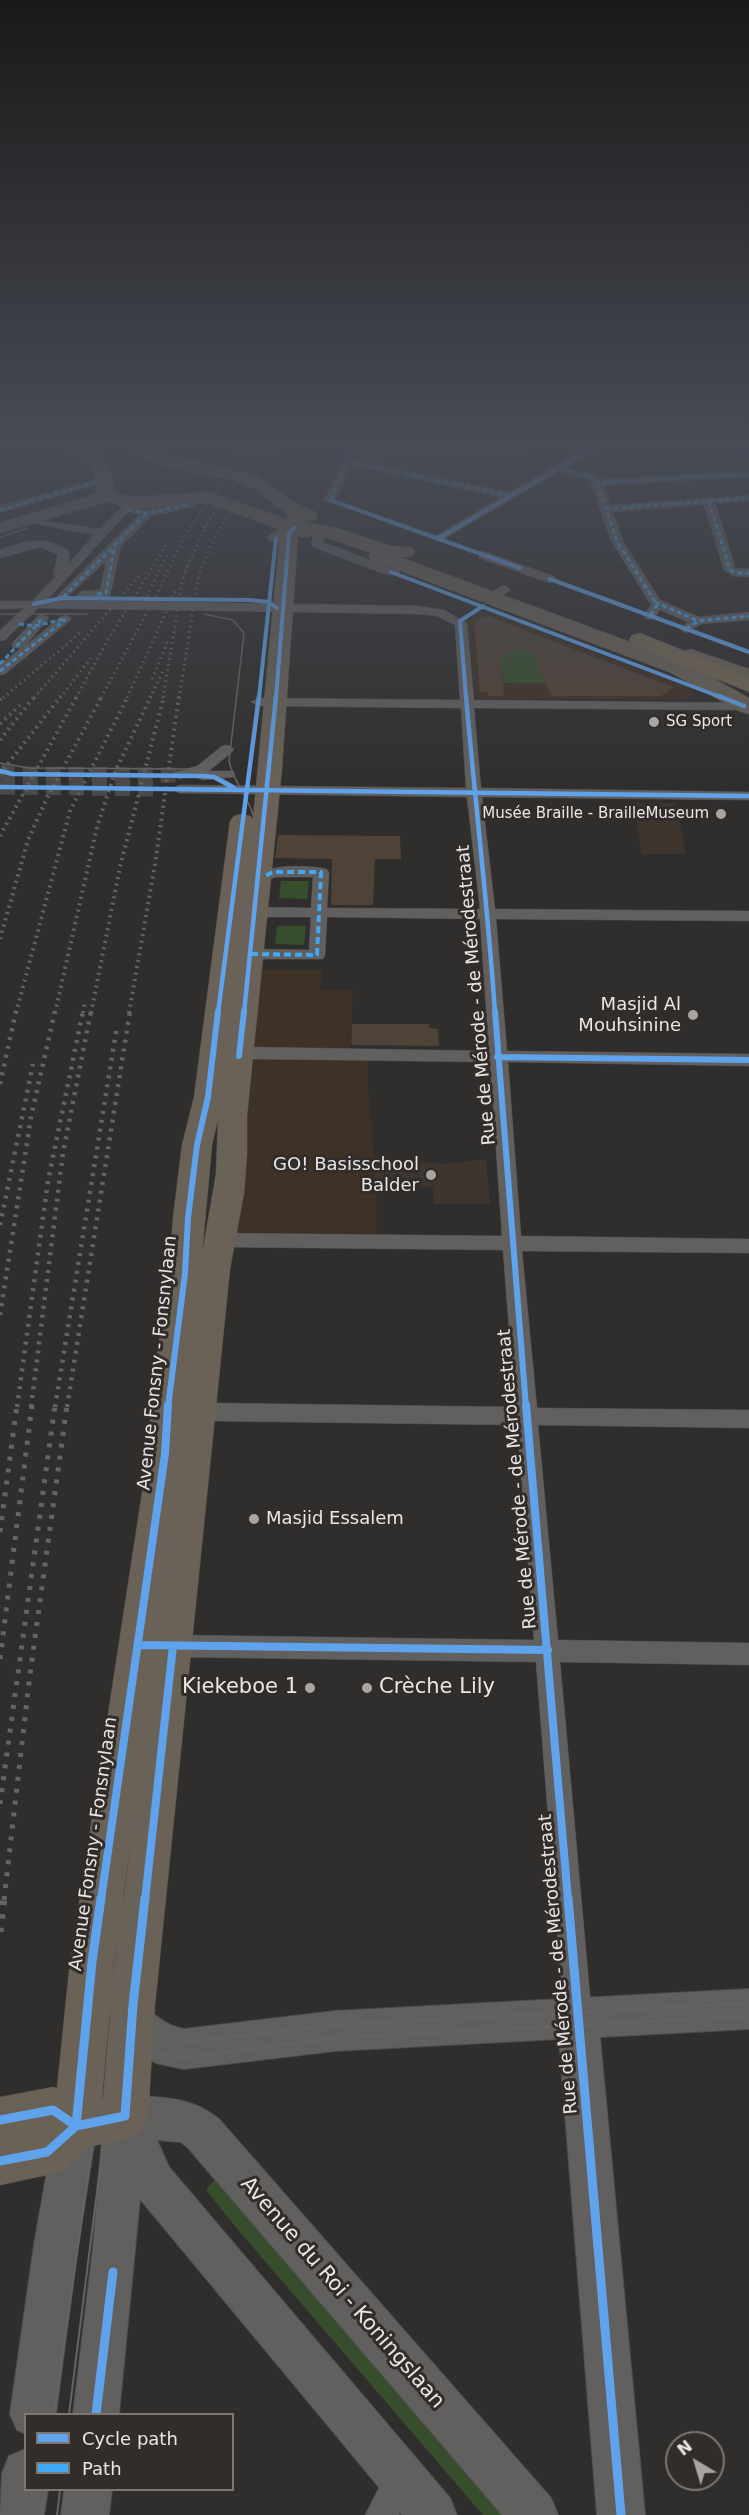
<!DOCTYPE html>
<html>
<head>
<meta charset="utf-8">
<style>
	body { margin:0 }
	#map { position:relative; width:749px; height:2515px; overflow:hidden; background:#302e2c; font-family:"DejaVu Sans",sans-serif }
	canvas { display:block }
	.legend { position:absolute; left:24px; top:2413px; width:210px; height:78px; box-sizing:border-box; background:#322d2a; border:2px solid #7b7774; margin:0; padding:8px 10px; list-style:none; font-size:18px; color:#e9e6e4 }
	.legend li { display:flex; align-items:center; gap:12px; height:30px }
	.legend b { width:30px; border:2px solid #7b7774 }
	.north { position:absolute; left:665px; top:2431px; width:60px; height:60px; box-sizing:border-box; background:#322d2a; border:2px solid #7b7774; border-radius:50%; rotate:322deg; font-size:16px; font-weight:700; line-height:24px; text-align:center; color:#e9e6e4 }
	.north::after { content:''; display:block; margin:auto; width:21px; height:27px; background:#a8a6a4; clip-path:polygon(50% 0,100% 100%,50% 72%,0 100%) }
</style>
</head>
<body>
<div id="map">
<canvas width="749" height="2515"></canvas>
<ul class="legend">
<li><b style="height:8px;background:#60a3ed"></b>Cycle path</li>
<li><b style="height:8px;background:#3fa9f5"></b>Path</li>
</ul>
<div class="north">N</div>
</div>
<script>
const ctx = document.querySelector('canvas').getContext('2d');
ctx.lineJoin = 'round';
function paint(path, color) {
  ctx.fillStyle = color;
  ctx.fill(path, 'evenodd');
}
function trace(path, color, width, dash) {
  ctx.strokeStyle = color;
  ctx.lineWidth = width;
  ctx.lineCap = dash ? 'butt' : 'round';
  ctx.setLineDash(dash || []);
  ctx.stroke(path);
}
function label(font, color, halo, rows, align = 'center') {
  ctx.font = font + ' "DejaVu Sans",sans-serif';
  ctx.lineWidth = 6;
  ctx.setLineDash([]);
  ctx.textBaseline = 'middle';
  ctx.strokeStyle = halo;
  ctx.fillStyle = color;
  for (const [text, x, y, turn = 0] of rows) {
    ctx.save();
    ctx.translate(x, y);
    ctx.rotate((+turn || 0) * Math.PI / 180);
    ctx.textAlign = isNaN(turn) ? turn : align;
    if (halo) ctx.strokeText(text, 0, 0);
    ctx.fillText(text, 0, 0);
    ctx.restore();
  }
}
paint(new Path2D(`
	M 487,610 L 568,643 L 595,652 L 594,653 L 688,687 L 694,694 L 689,698 L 682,699 L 482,699 L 472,694 L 471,690 L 474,689 L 468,626 L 465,625 L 465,622 L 481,611 Z
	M 256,969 L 322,970 L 320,989 L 353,990 L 350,1049 L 253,1050 Z
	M 260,1057 L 260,1060 L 368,1061 L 368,1087 L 377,1187 L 376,1234 L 243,1232 L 242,1236 L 235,1235 L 247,1058 Z`), '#3e3226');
paint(new Path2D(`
	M 238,445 L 281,445 L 275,456 L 232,454 Z
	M 362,445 L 533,445 L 516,457 L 499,456 L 469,484 L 360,461 L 356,458 Z
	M 633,803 L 676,803 L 686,854 L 642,854 Z
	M 374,1156 L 446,1164 L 486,1159 L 490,1204 L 434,1204 L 433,1187 L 377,1187 Z`), '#3e352f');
paint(new Path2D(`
	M 518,647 L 540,656 L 590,684 L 503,683 L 499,653 L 509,653 Z
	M 281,881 L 309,881 L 307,899 L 279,898 Z
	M 277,926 L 306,926 L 304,945 L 275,944 Z
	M 220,2173 L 513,2515 L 483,2515 L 239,2231 L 206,2190 Z`), '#374e2c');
paint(new Path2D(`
	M 489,616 L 578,651 L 673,687 L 661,696 L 552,696 L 537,664 L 535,654 L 518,647 L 500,659 L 504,696 L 488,696 L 487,692 L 480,692 L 474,623 L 483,617 Z
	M 278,835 L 400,836 L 401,859 L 375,859 L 373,905 L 331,905 L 332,859 L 275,858 Z
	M 352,1024 L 429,1024 L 429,1028 L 438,1029 L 439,1046 L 351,1045 Z`), '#4f4236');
trace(new Path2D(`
	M 372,463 L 379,458`), '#4c4a48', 12, [12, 6]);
trace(new Path2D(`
	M 0,771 L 13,774 L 179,775
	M 0,787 L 159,789`), '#4c4a48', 15, [15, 8]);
const street = new Path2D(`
	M 155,445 L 169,445 L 153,454 L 145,454 L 145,450 Z
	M 351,445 L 361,445 L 354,460 L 509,492 L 590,445 L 603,445 L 567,468 L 599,476 L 601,479 L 749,471 L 749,477 L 604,486 L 610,505 L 749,495 L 749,501 L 716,504 L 735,568 L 749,569 L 749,577 L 733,576 L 724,570 L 704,505 L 613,512 L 623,541 L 660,600 L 699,617 L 749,612 L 749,620 L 701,624 L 686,633 L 680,629 L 688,622 L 660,610 L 654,619 L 646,619 L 644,616 L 651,605 L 611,541 L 590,480 L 559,472 L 439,542 L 435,540 L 435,536 L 501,497 L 352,466 L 334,502 L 326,502 L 324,500 Z
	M 103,477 L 107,478 L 107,482 L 0,513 L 0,506 Z
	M 131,500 L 137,503 L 132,509 L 147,510 L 189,502 L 195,505 L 189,508 L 151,516 L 121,546 L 110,596 L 82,599 L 76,595 L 82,591 L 100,590 L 106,561 L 64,600 L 418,606 L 444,610 L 467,623 L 474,700 L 749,703 L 749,709 L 744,710 L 474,708 L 481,788 L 749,792 L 749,800 L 482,797 L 495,909 L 749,911 L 749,921 L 496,919 L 507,1051 L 749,1054 L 749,1066 L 508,1062 L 521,1236 L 749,1239 L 749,1253 L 522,1251 L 537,1408 L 749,1410 L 749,1428 L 538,1425 L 558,1640 L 749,1643 L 749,1665 L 560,1662 L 592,2018 L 588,2028 L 578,2032 L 568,2028 L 564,2018 L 536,1662 L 173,1657 L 165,1654 L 161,1646 L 165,1638 L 173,1635 L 534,1640 L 517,1425 L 213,1421 L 204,1421 L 193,1428 L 185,1425 L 182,1419 L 192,1407 L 213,1403 L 515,1407 L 503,1250 L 221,1247 L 214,1245 L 211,1240 L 214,1235 L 221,1233 L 502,1236 L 490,1062 L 251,1059 L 228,1067 L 222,1065 L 219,1061 L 222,1057 L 250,1047 L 489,1051 L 480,919 L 327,917 L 325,955 L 323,959 L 251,959 L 243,954 L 251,949 L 309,950 L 311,917 L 255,917 L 247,912 L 255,907 L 311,908 L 313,877 L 276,877 L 265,881 L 260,879 L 257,876 C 267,864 311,865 326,869 L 329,872 L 327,908 L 480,909 L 467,797 L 179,793 L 172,789 L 179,785 L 466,788 L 461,708 L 258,706 L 251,702 L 258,698 L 460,700 L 455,625 L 437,616 L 418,614 L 38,608 L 5,640 L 0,641 L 0,630 L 24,608 L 0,609 L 0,601 L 32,601 L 55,577 L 53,574 L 58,555 L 41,547 L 0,558 L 0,550 C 25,541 45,534 68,551 L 70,554 L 68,564 L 94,535 L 25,522 L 25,518 L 100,529 L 127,501 ZM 131,509 L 132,513 L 139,515 L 59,594 L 57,597 L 61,600 L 47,600 Z
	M 319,532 L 325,536 L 323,542 L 390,568 L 404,561 L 410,565 L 395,575 L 387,575 L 313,547 L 311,544 L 313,536 Z
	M 483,551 L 554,576 L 556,579 L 550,583 L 546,582 L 479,558 L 479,552 Z
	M 504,585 L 510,589 L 508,592 L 490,601 L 484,597 Z
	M 43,614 L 49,618 L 26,645 L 62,616 L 66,615 L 72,619 L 5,674 L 0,675 L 0,665 L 21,648 L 13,648 L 12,645 L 13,642 L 39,615 Z
	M 227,745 L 234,749 L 232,752 L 209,771 L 233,771 L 235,774 L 233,777 L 202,780 L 195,776 L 179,779 L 172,775 L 174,772 L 195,768 L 222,746 Z
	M 402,2462 L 414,2466 L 418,2478 L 399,2515 L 365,2515 L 390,2466 Z`);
const secondary = new Path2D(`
	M 106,491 L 112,492 L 114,496 L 112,500 L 0,533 L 0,523 Z
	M 749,1989 L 749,2029 L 600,2037 L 645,2515 L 597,2515 L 559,2039 L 335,2051 L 184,2069 L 159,2064 L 145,2058 L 125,2044 L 112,2020 L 118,2006 L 132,2000 C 155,2009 156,2023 184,2029 L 335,2011 Z
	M 125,2095 C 162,2098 189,2095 219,2119 L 551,2498 L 558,2515 L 502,2515 L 189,2149 L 181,2142 L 157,2140 L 169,2167 L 450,2498 L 457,2515 L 402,2515 L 140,2199 L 119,2414 L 73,2414 L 93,2248 L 104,2116 L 110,2101 Z
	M 76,2105 L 91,2111 L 97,2126 L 78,2245 L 56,2414 L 26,2414 L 26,2434 L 17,2430 L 10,2414 L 34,2245 L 55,2126 L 61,2111 Z
	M 26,2449 L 26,2490 L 48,2490 L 44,2515 L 0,2515 L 2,2473 L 9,2456 Z
	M 64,2490 L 112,2490 L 109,2515 L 61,2515 Z`);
const primary = new Path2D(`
	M 57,445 C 98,445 108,452 115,493 L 132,497 L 209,492 L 287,519 L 287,515 L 283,511 C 270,503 260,490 246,484 C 213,471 151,475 129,445 L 150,445 L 171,456 L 224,467 L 259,477 L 294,502 L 316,512 L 318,516 L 316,520 L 305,522 L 337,528 L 388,545 L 412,548 L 415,552 L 412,556 L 400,557 L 685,662 L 749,698 L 749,714 L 741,712 L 669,672 L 371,560 L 368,556 L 371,553 L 316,534 L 306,538 L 298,536 L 282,769 L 247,1116 L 247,1154 L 244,1193 L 230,1269 L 155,2005 L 148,2116 L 141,2132 L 125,2139 L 88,2147 L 64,2169 L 47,2175 L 0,2185 L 0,2097 L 53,2087 L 57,2088 L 70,1962 L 148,1454 L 152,1390 L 169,1273 L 173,1218 L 182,1145 L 194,1097 L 230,821 L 234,816 L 242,814 L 250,816 L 253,819 L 279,542 L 270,541 L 267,537 L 278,529 L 207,503 L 131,509 L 100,500 C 92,489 97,472 88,462 C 79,454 65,454 57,445 ZM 218,1119 L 216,1174 L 202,1254 L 212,1145 ZM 131,1838 L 111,2005 L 103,2097 L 102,2098 L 114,1962 Z
	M 691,649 L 749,669 L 749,682 L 684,659 L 680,655 L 684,651 Z`);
const highway = new Path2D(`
	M 640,633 L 749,677 L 749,692 L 632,645 L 629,640 L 632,635 Z`);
trace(street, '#4e4c4a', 1);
trace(secondary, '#4e4c4a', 2);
trace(primary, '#4e4c4a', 1);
trace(highway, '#4e4c4a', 1);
paint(street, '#62605f');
paint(secondary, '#62605f');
paint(primary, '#6a6256');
paint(highway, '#746855');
trace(new Path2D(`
	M 0,537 L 28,528
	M 0,614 L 87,614
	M 0,763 L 29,768 L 188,769 L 215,762 L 225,755 L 230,746
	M 197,770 L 217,776 L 238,788
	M 122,1900 L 167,1525
	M 134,1900 L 256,829 C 254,802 234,786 229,761 L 244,633 L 233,620 L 204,614`), '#666463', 1.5);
trace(new Path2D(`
	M 127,1984 C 136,2016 154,2035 187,2042 L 335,2025 L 749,2003
	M 120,2017 L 131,2035 L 142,2046 L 155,2053 L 181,2058 L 335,2038 L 749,2016
	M 54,2414 L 96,2121 L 123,1898
	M 69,2414 L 134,1898
	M 42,2515 L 45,2490
	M 57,2515 L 60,2490`), '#666463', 2);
trace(new Path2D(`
	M 204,528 L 263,445
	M 185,571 L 208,522
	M 142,606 L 167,555
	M 152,679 L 168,641
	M 3,698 L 80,633
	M 34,698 L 140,575
	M 60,698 L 91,658
	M 76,698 L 106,643 L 167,544
	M 101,698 L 158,592 L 186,533 L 249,445
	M 127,698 L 176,590
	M 150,698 L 163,671
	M 163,698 L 182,583 L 188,565
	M 179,698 L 198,579 C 214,528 245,488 276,445`), '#666463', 3, [1.5, 4]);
trace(new Path2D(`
	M 0,700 L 4,696
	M 0,724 L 20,705
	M 0,740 L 35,696
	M 0,774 L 61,696
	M 0,836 L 77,696
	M 0,939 L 28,840 L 47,798 L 102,696
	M 16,1013 L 70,811 L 128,696
	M 55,1013 L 97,827 L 115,772 L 151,696
	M 83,1013 L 85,1001
	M 91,1013 L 120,867 L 164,696
	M 129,1013 L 155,864 L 179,696`), '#666463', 4, [2, 4.5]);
trace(new Path2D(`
	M 0,1084 L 16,1011
	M 0,1225 L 33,1064
	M 0,1315 L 31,1117 L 55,1011
	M 17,1407 L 48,1181 L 83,1011
	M 31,1407 L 63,1153 L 91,1011
	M 55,1407 L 117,1026
	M 67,1407 L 130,1011`), '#666463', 4.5, [3, 6]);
trace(new Path2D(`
	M 0,1532 L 17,1405
	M 0,1659 L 32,1405
	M 0,1804 L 55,1405
	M 4,1900 L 30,1674 L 67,1405`), '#666463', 5, [4, 8]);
trace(new Path2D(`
	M 0,1932 L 4,1898`), '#666463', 7, [4.5, 9]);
trace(new Path2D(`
	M 349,462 L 511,496
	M 559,469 L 595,478 L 597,483 L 749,474
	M 597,483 L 617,541 L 657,605 L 650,616
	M 330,500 L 356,445
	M 709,501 L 730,570 L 737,573 L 749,573
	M 605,509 L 749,498
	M 0,510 L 103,480
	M 127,510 L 147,513 L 189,505
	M 97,594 L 106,593 L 115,544
	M 63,597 L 147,513
	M 655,602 L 698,621
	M 19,624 L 35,626 L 64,619
	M 686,629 L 698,621 L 749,616
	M 0,664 L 43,618
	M 0,671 L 66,619`), '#3fa9f5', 3, [5, 3]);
trace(new Path2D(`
	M 251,954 L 317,955 L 321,872 L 273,872 L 265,876`), '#3fa9f5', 4, [7, 4]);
trace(new Path2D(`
	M 330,500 L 520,568
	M 439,538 L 598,445
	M 391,572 L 723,698
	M 550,579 L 749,652
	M 34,604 L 61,598 L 250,600 L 269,602 L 277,608
	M 259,698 L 276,538
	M 276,698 L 289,534 L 294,528
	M 466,698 L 460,621 L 483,606`), '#60a3ed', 4);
trace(new Path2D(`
	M 466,696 C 475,802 488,907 495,1013
	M 719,696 L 744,706
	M 0,771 L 13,774 L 202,776 L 214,777 L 234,788
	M 0,787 L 749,796
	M 218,1013 L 259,696
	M 244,1013 L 276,696`), '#60a3ed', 4.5);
trace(new Path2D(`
	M 495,1011 L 526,1407
	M 239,1056 L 244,1011
	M 497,1057 L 749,1060
	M 168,1407 L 185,1273 L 188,1218 L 197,1145 L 208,1097 L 218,1011`), '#60a3ed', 6);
trace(new Path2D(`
	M 526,1405 L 568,1900
	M 138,1645 L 548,1650
	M 101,1900 L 165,1454 L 168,1405
	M 145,1900 L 173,1646`), '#60a3ed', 8);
trace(new Path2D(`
	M 568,1898 L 621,2515
	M 0,2120 L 53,2110 L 76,2126
	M 76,2126 L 92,1962 L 101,1898
	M 0,2161 L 47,2152 L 76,2126 L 125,2116 L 133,2005 L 145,1898
	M 96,2414 L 113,2272`), '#60a3ed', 9);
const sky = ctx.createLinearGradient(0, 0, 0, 797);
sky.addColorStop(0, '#1a1918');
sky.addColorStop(0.56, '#484c56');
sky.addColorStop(1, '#484c5600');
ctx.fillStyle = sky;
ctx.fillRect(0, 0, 749, 797);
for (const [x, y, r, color] of [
	[654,722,6,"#a8a6a4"],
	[721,814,6,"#a8a6a4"],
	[693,1015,6,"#a8a6a4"],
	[431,1175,6,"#a8a6a4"],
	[254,1519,6,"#a8a6a4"],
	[310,1688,6,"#a8a6a4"],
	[367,1688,6,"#a8a6a4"]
]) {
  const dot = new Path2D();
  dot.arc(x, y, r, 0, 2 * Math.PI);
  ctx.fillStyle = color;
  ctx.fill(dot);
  trace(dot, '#322d2a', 2);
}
label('15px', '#e9e6e4', '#322d2a', [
	["SG Sport",666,722],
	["Musée Braille - BrailleMuseum",709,814,"right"]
], 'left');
label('18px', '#e9e6e4', '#322d2a', [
	["Rue de Mérode - de Mérodestraat",477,995,-95],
	["Avenue Fonsny - Fonsnylaan",158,1363,-84],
	["Rue de Mérode - de Mérodestraat",518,1479,-95],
	["Avenue Fonsny - Fonsnylaan",94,1844,-82],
	["Rue de Mérode - de Mérodestraat",559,1964,-95]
]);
label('18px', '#e9e6e4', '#322d2a', [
	["Masjid Al",681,1005],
	["Mouhsinine",681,1026],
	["GO! Basisschool",419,1165],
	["Balder",419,1186],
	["Masjid Essalem",266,1519,"left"]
], 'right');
label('21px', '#e9e6e4', '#322d2a', [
	["Kiekeboe 1",298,1688],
	["Crèche Lily",379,1688,"left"]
], 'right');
label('21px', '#e9e6e4', '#322d2a', [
	["Avenue du Roi - Koningslaan",342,2293,49]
]);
</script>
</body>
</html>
